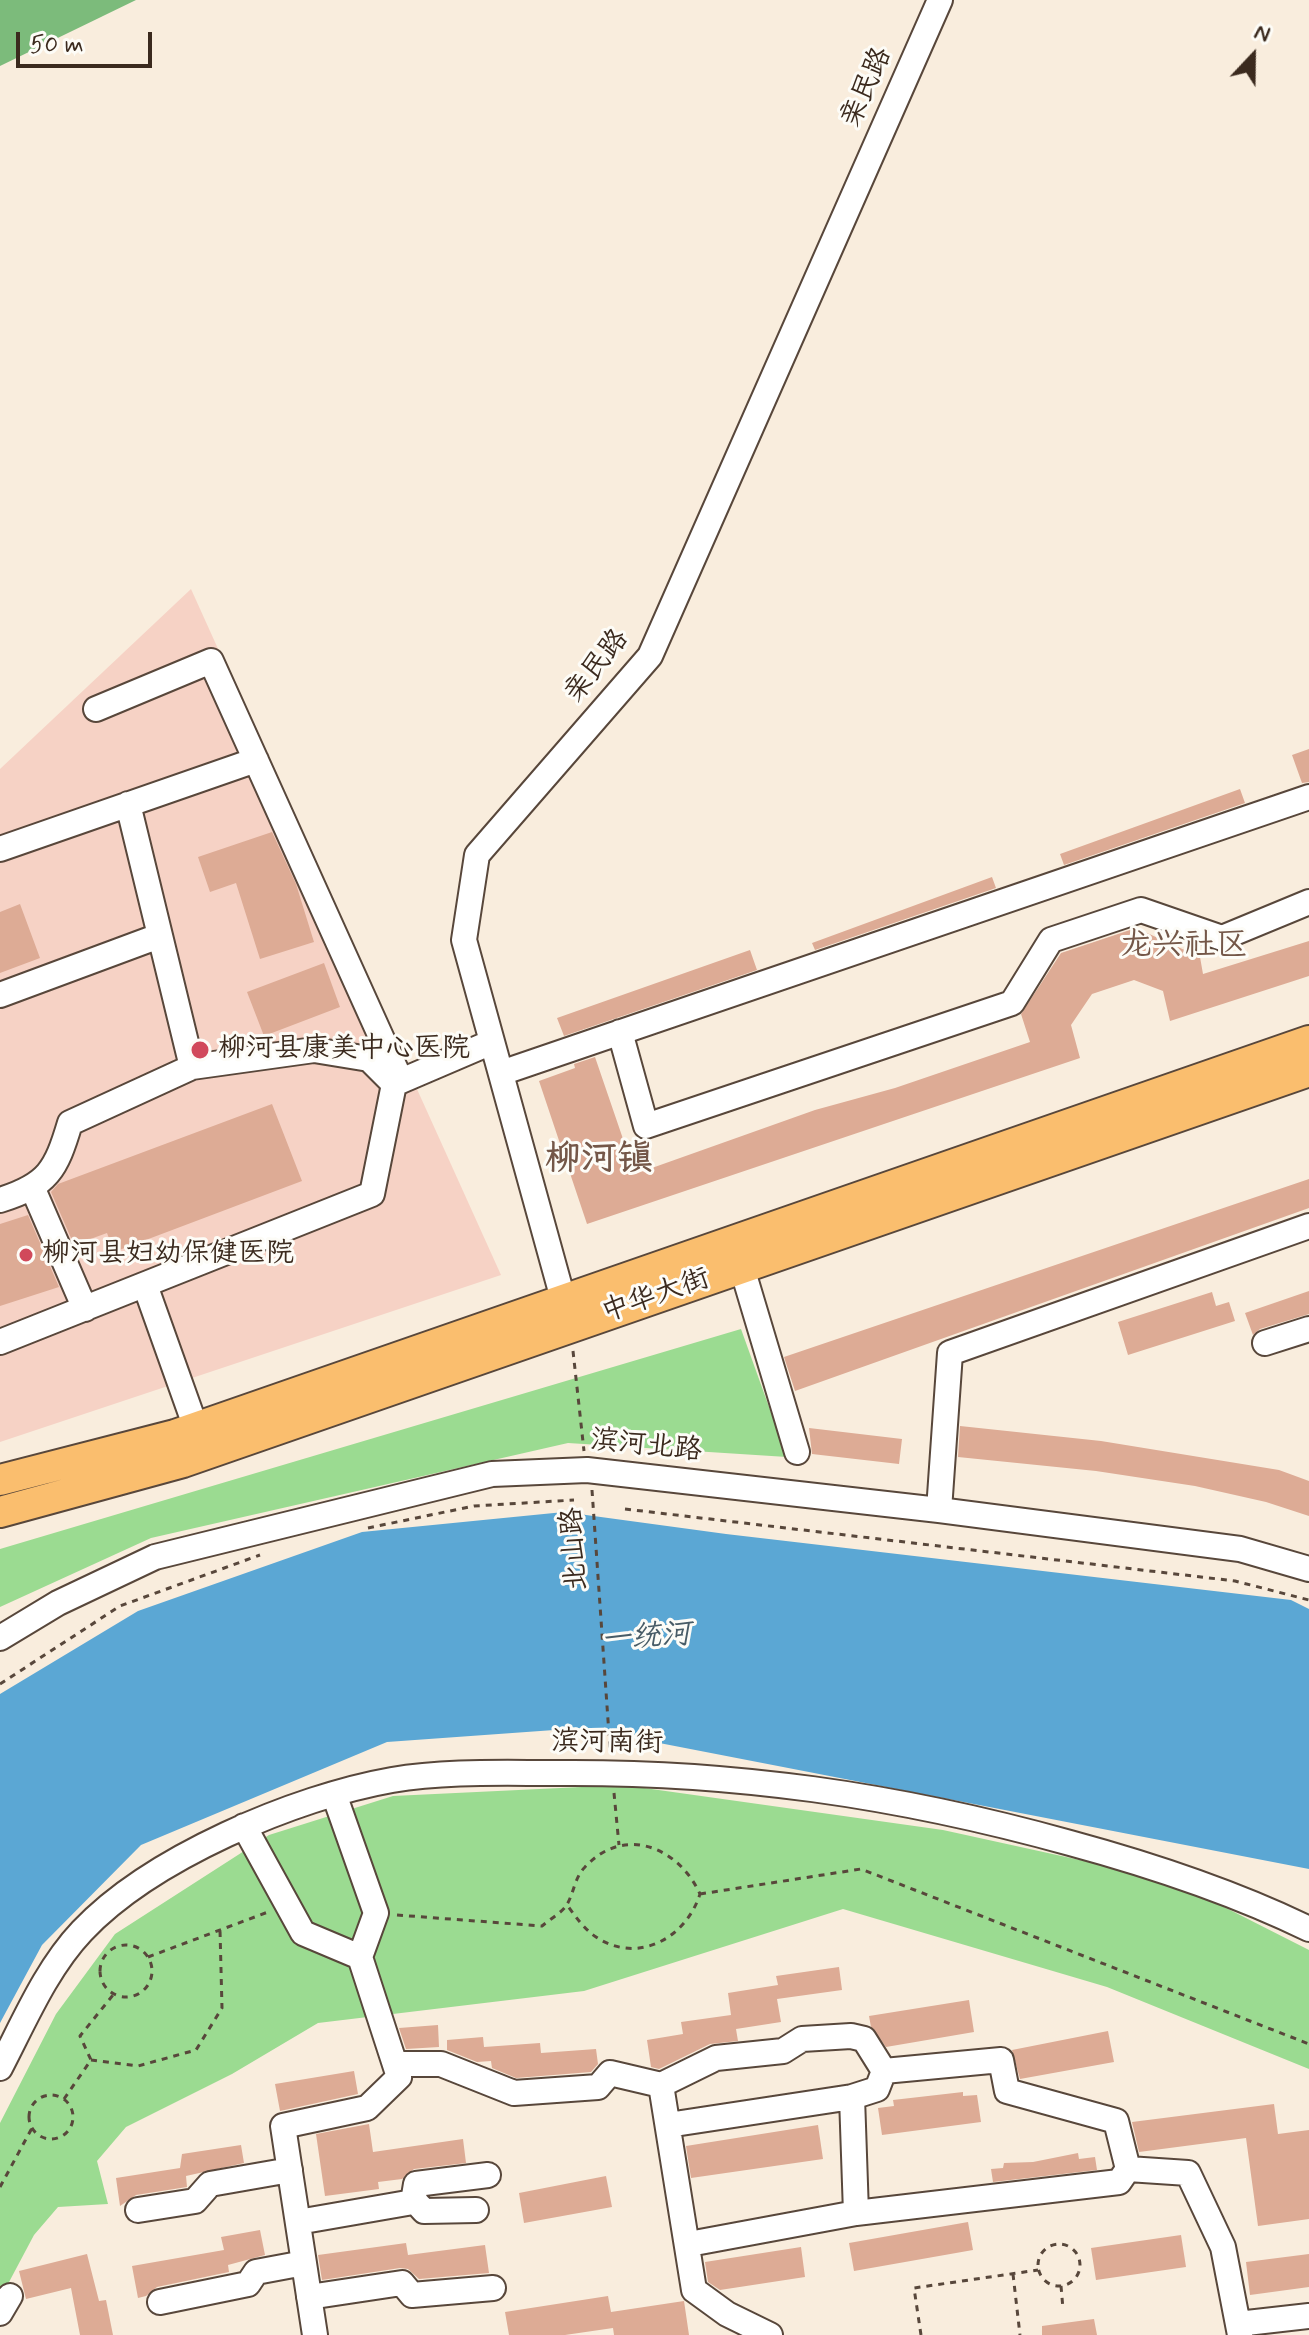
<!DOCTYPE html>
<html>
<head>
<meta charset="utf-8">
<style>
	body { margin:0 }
	#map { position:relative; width:1309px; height:2335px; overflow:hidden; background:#f9eddd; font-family:Mynerve,sans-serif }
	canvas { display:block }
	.north { position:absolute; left:1213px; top:16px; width:80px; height:80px; -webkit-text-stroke:6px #fdfcf7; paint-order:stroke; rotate:22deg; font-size:22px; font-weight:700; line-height:32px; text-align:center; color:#3b2a1e }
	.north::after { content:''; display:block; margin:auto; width:28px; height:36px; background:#3b2a1e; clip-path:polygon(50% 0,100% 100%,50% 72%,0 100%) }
	.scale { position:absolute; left:16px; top:32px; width:136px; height:36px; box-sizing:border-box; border:4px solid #3b2a1e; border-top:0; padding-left:10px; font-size:24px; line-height:28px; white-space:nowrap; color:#3b2a1e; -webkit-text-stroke:6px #fdfcf7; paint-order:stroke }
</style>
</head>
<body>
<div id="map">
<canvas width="1309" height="2335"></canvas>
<div class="north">N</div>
<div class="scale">50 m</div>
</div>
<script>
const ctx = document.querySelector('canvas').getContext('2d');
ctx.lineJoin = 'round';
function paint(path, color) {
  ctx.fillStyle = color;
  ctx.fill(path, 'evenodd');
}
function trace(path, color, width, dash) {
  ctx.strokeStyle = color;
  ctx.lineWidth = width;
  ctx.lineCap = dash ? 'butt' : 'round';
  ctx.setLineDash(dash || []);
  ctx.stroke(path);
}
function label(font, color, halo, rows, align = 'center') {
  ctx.font = font + ' Mynerve,"LXGW WenKai TC",sans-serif';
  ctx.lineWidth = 6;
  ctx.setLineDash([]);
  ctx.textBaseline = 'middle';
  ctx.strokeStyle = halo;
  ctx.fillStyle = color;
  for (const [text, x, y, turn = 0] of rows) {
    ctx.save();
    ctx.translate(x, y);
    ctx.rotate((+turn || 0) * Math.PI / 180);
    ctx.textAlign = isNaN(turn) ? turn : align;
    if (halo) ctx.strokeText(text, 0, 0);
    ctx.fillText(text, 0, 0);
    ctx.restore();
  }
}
paint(new Path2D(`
	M 191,589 L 501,1275 L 0,1442 L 0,769 Z`), '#f6d2c5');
paint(new Path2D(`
	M 741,1329 L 787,1457 L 568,1443 L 151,1538 L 0,1607 L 0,1549 Z
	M 623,1785 L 943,1830 L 1171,1880 L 1309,1950 L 1309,2069 L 1107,1987 L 843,1909 L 584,1991 L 318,2023 L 232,2074 L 126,2127 L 97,2161 L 108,2204 L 58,2207 L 34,2235 L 0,2299 L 0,2123 L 56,2014 L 115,1934 L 269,1835 L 393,1796 Z`), '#9bdb91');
paint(new Path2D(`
	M 0,0 L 136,0 L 0,66 Z`), '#7cbb7b');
paint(new Path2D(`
	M 564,1512 L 726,1534 L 1291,1600 L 1309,1609 L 1309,1869 L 582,1728 L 387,1742 L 141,1845 L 42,1945 L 0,2023 L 0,1694 L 138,1611 L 362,1532 Z`), '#5ba7d4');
paint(new Path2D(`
	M 1309,749 L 1309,782 L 1302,783 L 1292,755 Z
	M 1240,789 L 1245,803 L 1064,865 L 1060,854 Z
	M 272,832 L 296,884 L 314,942 L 260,959 L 236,883 L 210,892 L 198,857 Z
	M 992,877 L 996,888 L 815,950 L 812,943 Z
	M 20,904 L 40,958 L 0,973 L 0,912 Z
	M 1136,928 L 1200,957 L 1203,974 L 1309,941 L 1309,976 L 1170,1021 L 1163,991 L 1134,980 L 1092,994 L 1071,1025 L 1080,1058 L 587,1224 L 539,1081 L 575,1068 L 574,1064 L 595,1057 L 635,1174 L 815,1110 L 895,1088 L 1030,1042 L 1021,1014 L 1061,953 Z
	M 750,950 L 757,970 L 564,1036 L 557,1018 Z
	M 324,963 L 340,1007 L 264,1036 L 247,992 Z
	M 272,1104 L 302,1181 L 114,1252 L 107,1233 L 74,1245 L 51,1192 L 58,1184 Z
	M 1309,1179 L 1309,1208 L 795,1391 L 784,1357 Z
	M 28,1215 L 59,1287 L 0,1306 L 0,1224 Z
	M 1309,1291 L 1309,1314 L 1260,1329 L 1253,1335 L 1245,1313 Z
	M 1212,1292 L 1216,1306 L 1229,1302 L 1235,1321 L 1128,1355 L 1118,1322 Z
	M 960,1426 L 1101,1441 L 1279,1470 L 1309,1481 L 1309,1516 L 1266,1502 L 1195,1486 L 1096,1471 L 958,1457 Z
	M 809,1428 L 902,1439 L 899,1464 L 812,1454 Z
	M 839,1967 L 842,1990 L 777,1999 L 781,2022 L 736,2029 L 738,2041 L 710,2044 L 659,2069 L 651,2067 L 647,2040 L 683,2034 L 681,2022 L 731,2015 L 728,1993 L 778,1985 L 776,1976 Z
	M 969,2000 L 974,2032 L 886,2047 L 871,2027 L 869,2016 Z
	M 438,2025 L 439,2047 L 406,2049 L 399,2028 Z
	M 1108,2031 L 1114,2062 L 1020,2079 L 1012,2050 Z
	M 483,2037 L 484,2047 L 540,2043 L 541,2053 L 596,2049 L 598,2064 L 591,2072 L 516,2078 L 492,2068 L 491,2061 L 477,2062 L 447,2050 L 447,2040 Z
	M 354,2071 L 358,2094 L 280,2111 L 275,2084 Z
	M 963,2092 L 963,2096 L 977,2095 L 981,2122 L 882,2135 L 878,2108 L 894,2106 L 893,2100 Z
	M 1274,2104 L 1278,2134 L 1309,2130 L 1309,2219 L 1258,2226 L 1246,2138 L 1139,2152 L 1132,2122 Z
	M 369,2124 L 373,2152 L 463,2139 L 466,2163 L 414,2169 L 402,2179 L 378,2182 L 379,2189 L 325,2196 L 316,2134 Z
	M 818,2125 L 823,2159 L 691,2178 L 686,2146 Z
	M 241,2145 L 244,2163 L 186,2176 L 187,2187 L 136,2195 L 120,2206 L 116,2178 L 180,2168 L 182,2154 Z
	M 1078,2153 L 1079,2159 L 1095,2157 L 1097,2170 L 993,2182 L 991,2169 L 1003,2168 L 1004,2163 L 1033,2162 Z
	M 606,2176 L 612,2207 L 524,2223 L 519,2193 Z
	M 968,2222 L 973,2250 L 854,2271 L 849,2243 Z
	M 260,2230 L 265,2255 L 228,2265 L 229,2272 L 157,2287 L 146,2296 L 138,2298 L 132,2266 L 224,2250 L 221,2237 Z
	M 1181,2235 L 1186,2267 L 1096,2280 L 1091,2248 Z
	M 406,2243 L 408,2255 L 485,2245 L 489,2273 L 419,2279 L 408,2269 L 400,2268 L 322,2280 L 318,2255 Z
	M 801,2247 L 805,2277 L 720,2290 L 708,2282 L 705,2262 Z
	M 87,2254 L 99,2301 L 106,2300 L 113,2335 L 80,2335 L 71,2288 L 26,2299 L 19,2271 Z
	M 1309,2254 L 1309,2287 L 1250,2295 L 1246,2262 Z
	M 608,2296 L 611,2312 L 684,2301 L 689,2335 L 614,2335 L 613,2328 L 565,2335 L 509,2335 L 505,2312 Z
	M 1094,2319 L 1097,2335 L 1042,2335 L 1042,2326 Z`), '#ddab95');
const minor = new Path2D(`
	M 96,709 L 211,661 L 401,1081
	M 0,849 L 256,760
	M 0,995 L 159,936
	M 620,1032 L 646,1126 L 1012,1003 L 1051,940 L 1141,910 L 1222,938 L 1309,902
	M 501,1073 L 1309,797
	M 394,1084 L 492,1042
	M 33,1189 L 85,1309
	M 0,1200 C 48,1185 56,1170 70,1123 L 192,1067
	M 742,1268 L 797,1452
	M 145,1285 L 196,1428
	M 568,1317 L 464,940 L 477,855 L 650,656 L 940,0
	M 0,1342 L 372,1194 L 394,1084 L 369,1059 L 314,1050 L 192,1067 L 128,804
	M 1265,1343 L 1309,1329
	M 939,1510 L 950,1353 L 1309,1226
	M 0,1638 L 58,1603 L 155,1557 L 492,1474 L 587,1470 L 939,1510 L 1240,1549 L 1309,1569
	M 244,1826 L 303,1933 L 360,1957
	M 395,2064 L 441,2064 L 514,2093 L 598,2087 L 610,2073 L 661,2085 L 716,2058 L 783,2051 L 802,2039 L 851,2036 L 864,2039 L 884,2071 L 877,2089 L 852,2097 L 856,2213
	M 0,2068 C 24,2022 46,1969 82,1931 C 151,1858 295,1797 392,1780 C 444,1771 500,1773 552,1773 C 731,1771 898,1795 1070,1843 C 1151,1865 1233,1892 1309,1929
	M 884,2071 L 1001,2060 L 1007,2091 L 1116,2121 L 1128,2169 L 1188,2173 L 1223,2247 L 1240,2335
	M 661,2085 L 694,2290 L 727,2314 L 770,2335
	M 668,2125 L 852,2097
	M 414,2200 L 424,2211 L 476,2210
	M 138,2210 L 195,2201 L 210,2184 L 290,2170
	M 298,2222 L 413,2202 L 416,2184 L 488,2175
	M 689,2244 L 856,2213 L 1119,2182 L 1128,2169
	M 309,2297 L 402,2283 L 412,2295 L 493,2288
	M 160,2302 L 248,2284 L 256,2272 L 304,2263
	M 0,2313 L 10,2296
	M 1238,2324 L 1309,2316
	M 315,2335 L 283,2126 L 367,2108 L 399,2077 L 360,1957 L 376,1913 L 334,1794`);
const major = new Path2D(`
	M 0,1480 L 175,1435 L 1309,1041
	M 0,1512 L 183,1462 L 1309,1071`);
trace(minor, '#58473b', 28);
trace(major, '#58473b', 34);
trace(new Path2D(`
	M 573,1351 L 584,1451
	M 625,1509 L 1235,1581 L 1309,1600
	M 368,1528 L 474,1506 L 574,1500
	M 0,1684 L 120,1606 L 260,1555
	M 614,1793 L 619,1845
	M 700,1894 L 861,1869 L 1309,2044
	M 397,1915 L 542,1926 C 549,1920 561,1913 566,1906 C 574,1894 574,1878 585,1867 C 625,1824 679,1848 700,1894 C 686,1938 638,1965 596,1937 C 584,1929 576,1917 567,1905
	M100 1971a26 26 0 1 1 52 0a26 26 0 1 1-52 0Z
	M 148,1957 L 268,1912
	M 91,2060 L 138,2066 L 196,2050 L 222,2008 L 220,1930
	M29 2117a22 22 0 1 1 44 0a22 22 0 1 1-44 0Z
	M 64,2099 L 91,2060 L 80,2036 L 113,1995
	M 0,2187 L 32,2128
	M1038 2265a21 21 0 1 1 42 0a21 21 0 1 1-42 0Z
	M 1013,2274 L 1020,2335
	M 1061,2286 L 1063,2309
	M 921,2335 L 914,2288 L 1038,2270`), '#58473b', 3, [6, 6]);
trace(minor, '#fff', 24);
trace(major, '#fabe6e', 30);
trace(new Path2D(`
	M 592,1490 L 610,1749`), '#58473b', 3, [6, 6]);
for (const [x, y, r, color] of [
	[200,1050,10,"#d1495b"],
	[26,1255,8,"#d1495b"]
]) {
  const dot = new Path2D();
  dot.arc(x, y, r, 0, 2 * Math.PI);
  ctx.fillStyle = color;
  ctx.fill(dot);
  trace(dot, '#fdfcf7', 3);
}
label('28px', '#3b2a1e', '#fdfcf7', [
	["亲民路",868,88,-66],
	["亲民路",598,667,-52],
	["中华大街",656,1297,-19],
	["滨河北路",646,1447,6],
	["北山路",576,1549,-94],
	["滨河南街",607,1744,1]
]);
label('28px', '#3b2a1e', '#fdfcf7', [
	["柳河县康美中心医院",218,1050],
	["柳河县妇幼保健医院",42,1255]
], 'left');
label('italic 30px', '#485c67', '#fdfcf7', [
	["一统河",646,1639,-4]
]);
label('32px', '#745748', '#fdfcf7', [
	["龙兴社区",1184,947]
]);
label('bold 36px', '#745748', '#fdfcf7', [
	["柳河镇",599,1161]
]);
</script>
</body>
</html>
